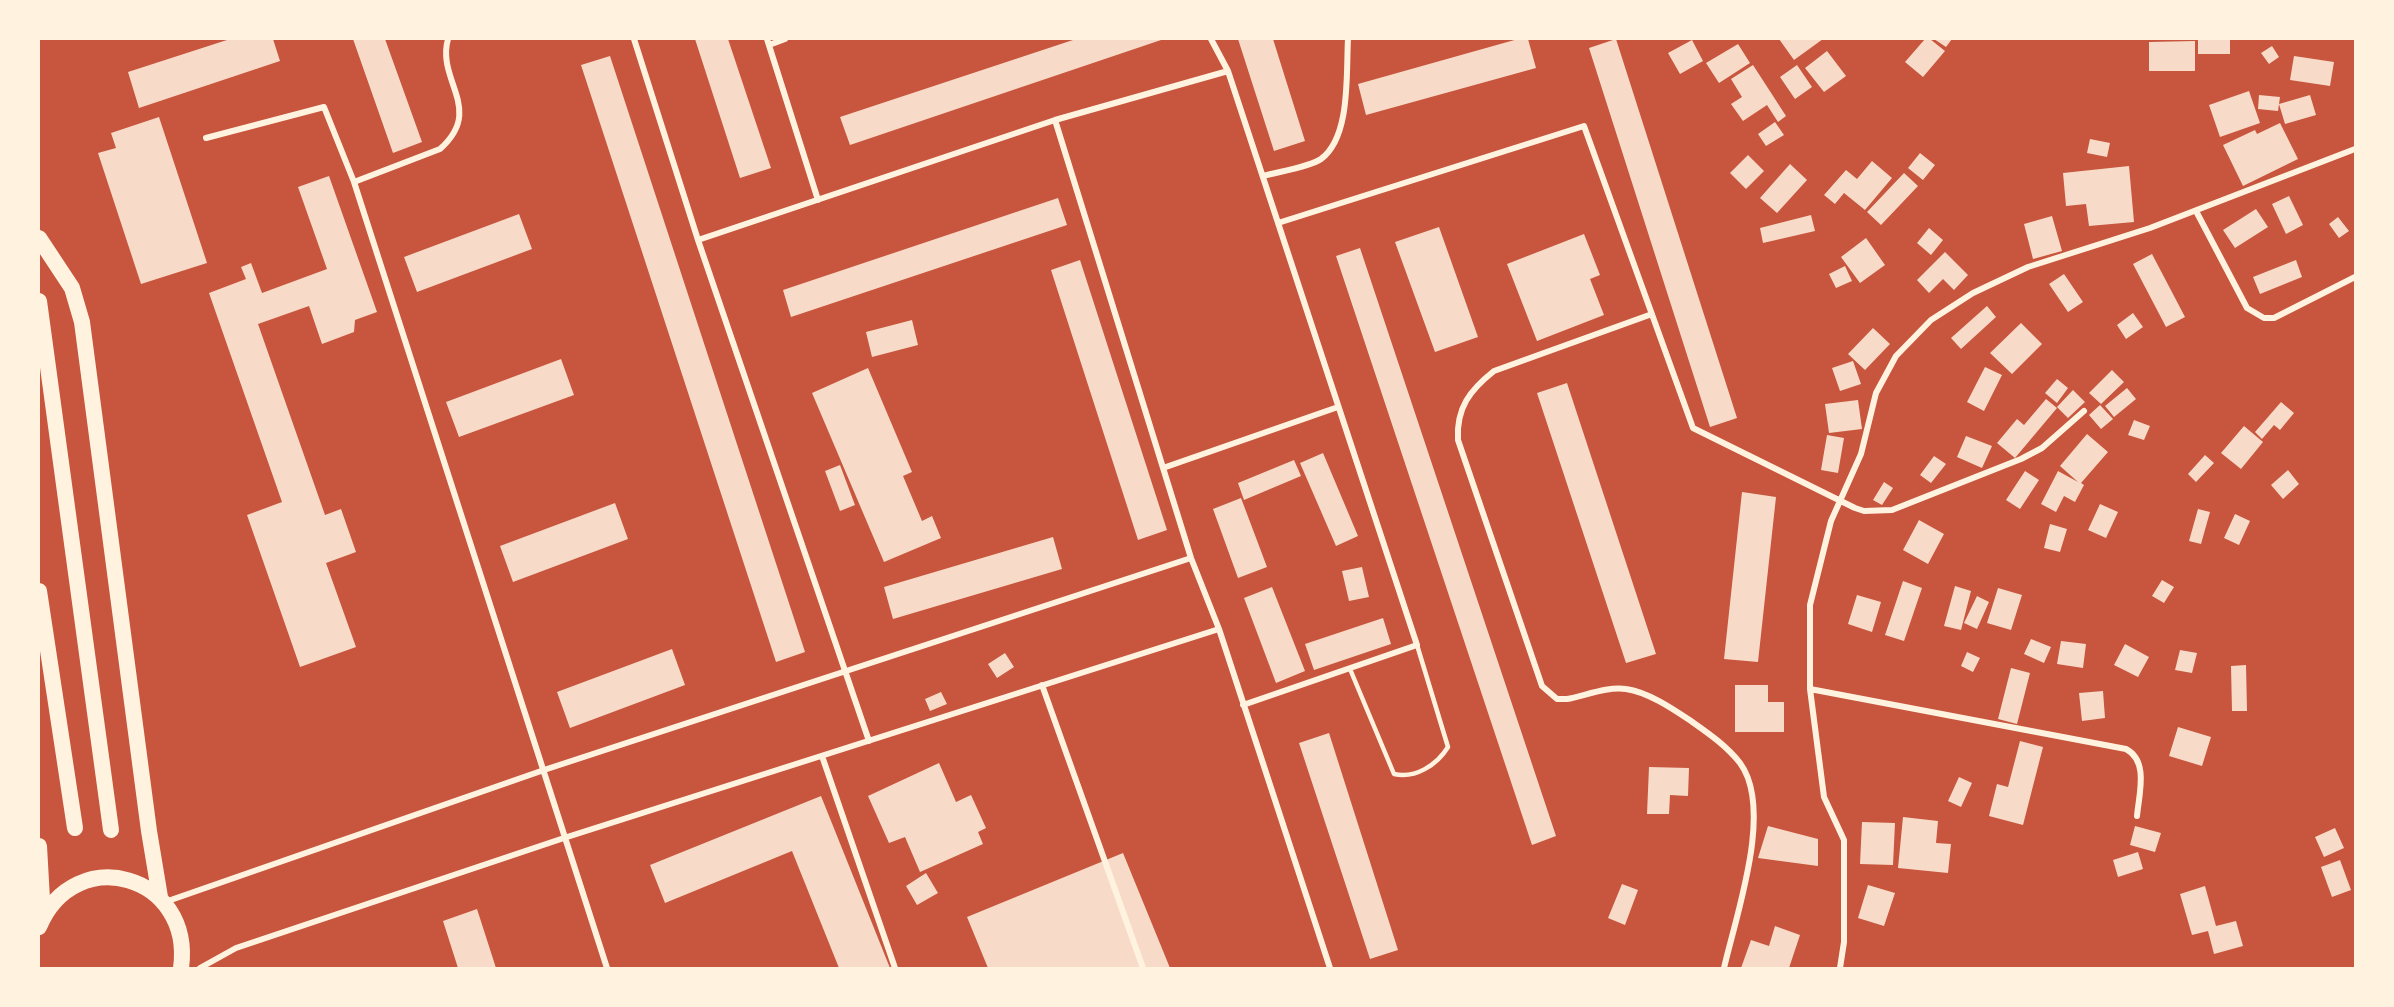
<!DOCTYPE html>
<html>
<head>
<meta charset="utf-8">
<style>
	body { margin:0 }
	#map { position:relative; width:2394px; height:1007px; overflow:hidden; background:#c8553d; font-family:"Fira Sans Condensed",sans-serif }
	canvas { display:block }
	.frame { position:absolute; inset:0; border:40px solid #fff3e0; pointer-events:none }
</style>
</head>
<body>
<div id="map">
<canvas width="2394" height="1007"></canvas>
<div class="frame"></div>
</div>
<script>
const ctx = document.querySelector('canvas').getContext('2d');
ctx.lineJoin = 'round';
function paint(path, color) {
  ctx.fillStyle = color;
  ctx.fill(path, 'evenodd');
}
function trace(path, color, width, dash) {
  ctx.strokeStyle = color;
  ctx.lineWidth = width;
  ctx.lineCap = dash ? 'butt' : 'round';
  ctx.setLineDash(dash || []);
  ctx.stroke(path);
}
paint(new Path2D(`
	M 230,39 L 273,39 L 280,61 L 139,108 L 128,72 Z
	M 353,39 L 385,39 L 422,142 L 393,153 Z
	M 695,39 L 728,39 L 771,168 L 740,178 Z
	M 1076,39 L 1164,39 L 850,145 L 840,117 Z
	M 1238,39 L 1273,39 L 1305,141 L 1274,151 Z
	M 1518,39 L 1528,39 L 1536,68 L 1366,115 L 1358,84 Z
	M 1616,39 L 1737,418 L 1710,427 L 1589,48 Z
	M 1779,39 L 1823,39 L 1794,60 Z
	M 1925,39 L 1930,39 L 1945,51 L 1923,77 L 1905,62 Z
	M 1934,39 L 1952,39 L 1946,47 Z
	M 2198,39 L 2230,39 L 2230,54 L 2198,54 Z
	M 1692,40 L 1703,61 L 1680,74 L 1668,53 Z
	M 2195,41 L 2195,71 L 2149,71 L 2149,42 Z
	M 1738,44 L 1750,63 L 1719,83 L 1706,63 Z
	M 2272,46 L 2279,57 L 2269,64 L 2261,53 Z
	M 1827,51 L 1846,76 L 1824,92 L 1805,68 Z
	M 610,56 L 805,652 L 776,662 L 581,65 Z
	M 2294,56 L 2334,62 L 2330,86 L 2290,80 Z
	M 1753,65 L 1786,116 L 1778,122 L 1767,105 L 1743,121 L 1731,104 L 1742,97 L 1731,79 Z
	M 1797,65 L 1812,87 L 1795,99 L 1780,77 Z
	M 2249,91 L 2260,123 L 2220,137 L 2209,105 Z
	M 2259,95 L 2280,97 L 2278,111 L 2258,109 Z
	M 2310,95 L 2316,115 L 2285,124 L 2279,104 Z
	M 159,117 L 207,263 L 141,284 L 98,153 L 116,148 L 111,133 Z
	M 1775,122 L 1784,135 L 1766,146 L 1758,134 Z
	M 2280,123 L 2298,159 L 2243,186 L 2223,145 L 2255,130 L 2257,134 Z
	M 2090,139 L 2110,143 L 2107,157 L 2087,153 Z
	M 1920,153 L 1935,165 L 1923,180 L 1908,168 Z
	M 1748,155 L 1764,171 L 1746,189 L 1730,173 Z
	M 1872,161 L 1892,178 L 1865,210 L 1844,193 L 1835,204 L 1824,195 L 1846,170 L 1857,179 Z
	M 1790,164 L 1807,180 L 1777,213 L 1760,198 Z
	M 2129,166 L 2134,222 L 2089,226 L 2086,204 L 2066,206 L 2063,173 Z
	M 1904,173 L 1918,186 L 1881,225 L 1867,212 Z
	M 329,176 L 377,312 L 355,320 L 354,332 L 322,344 L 309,306 L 258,324 L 325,515 L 341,509 L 356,552 L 326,563 L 356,647 L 300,667 L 247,515 L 282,502 L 209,293 L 246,279 L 241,267 L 251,263 L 262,293 L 327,269 L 298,187 Z
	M 2289,196 L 2303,225 L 2286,234 L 2272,204 Z
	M 1058,198 L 1067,225 L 791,317 L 783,290 Z
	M 2256,209 L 2268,227 L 2235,248 L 2223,230 Z
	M 519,214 L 532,249 L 417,292 L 404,257 Z
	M 1811,215 L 1815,231 L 1763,243 L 1760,228 Z
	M 2052,216 L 2062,251 L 2033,259 L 2024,224 Z
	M 2338,217 L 2349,231 L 2339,238 L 2329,224 Z
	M 1439,227 L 1478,337 L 1435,352 L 1395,242 Z
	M 1929,228 L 1943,240 L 1931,255 L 1917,243 Z
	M 1584,234 L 1600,275 L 1590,279 L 1604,315 L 1537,341 L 1507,264 Z
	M 1866,238 L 1885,265 L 1860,283 L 1841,257 Z
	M 1360,248 L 1556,836 L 1532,845 L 1336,256 Z
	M 1945,252 L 1968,275 L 1954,290 L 1943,279 L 1929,293 L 1917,280 Z
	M 2152,254 L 2185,317 L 2166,327 L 2133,264 Z
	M 1080,260 L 1167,530 L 1138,540 L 1051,270 Z
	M 2296,260 L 2302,277 L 2260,294 L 2253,277 Z
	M 1845,266 L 1852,281 L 1836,288 L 1829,274 Z
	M 2064,274 L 2083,302 L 2068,312 L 2049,284 Z
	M 1987,306 L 1996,317 L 1961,349 L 1951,338 Z
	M 2133,313 L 2143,327 L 2126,339 L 2117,325 Z
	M 912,320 L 918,345 L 872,357 L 866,332 Z
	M 2021,323 L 2042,344 L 2012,374 L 1990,353 Z
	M 1873,328 L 1890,344 L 1865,370 L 1848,354 Z
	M 561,359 L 574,395 L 459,437 L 446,402 Z
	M 1853,361 L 1861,384 L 1840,391 L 1832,368 Z
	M 1985,367 L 2002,375 L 1984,411 L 1967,402 Z
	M 868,368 L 912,472 L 903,476 L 922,521 L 932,516 L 941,538 L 884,562 L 812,393 Z
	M 2112,370 L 2124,382 L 2101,404 L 2089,393 Z
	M 2057,379 L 2068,388 L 2057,403 L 2045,393 Z
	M 1567,383 L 1656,654 L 1626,663 L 1537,393 Z
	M 2127,388 L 2136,399 L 2114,417 L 2105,406 Z
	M 2073,390 L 2085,402 L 2068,418 L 2057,407 Z
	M 2046,399 L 2057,408 L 2015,458 L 1997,443 L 2017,419 L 2024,425 Z
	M 1858,400 L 1862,429 L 1829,433 L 1825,404 Z
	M 2281,402 L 2294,413 L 2280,430 L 2274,425 L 2262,439 L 2255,432 Z
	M 2100,405 L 2113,419 L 2101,429 L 2089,415 Z
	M 2134,420 L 2150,426 L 2144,440 L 2128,435 Z
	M 2244,426 L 2263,442 L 2241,469 L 2221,453 Z
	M 2087,434 L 2108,452 L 2081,483 L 2084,485 L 2075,502 L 2064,496 L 2056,512 L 2041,504 L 2058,471 L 2078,482 L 2060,466 Z
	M 1827,435 L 1844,438 L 1838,473 L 1821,470 Z
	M 1966,436 L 1992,446 L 1982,468 L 1957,457 Z
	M 1323,453 L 1358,536 L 1336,546 L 1300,463 Z
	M 2205,455 L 2214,463 L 2196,482 L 2188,474 Z
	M 1934,456 L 1946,464 L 1931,483 L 1920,475 Z
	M 1294,460 L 1301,476 L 1244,500 L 1238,483 Z
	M 840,465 L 855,505 L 840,511 L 825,471 Z
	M 2288,470 L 2299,484 L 2283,499 L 2271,485 Z
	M 2025,471 L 2039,480 L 2020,509 L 2006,500 Z
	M 1884,482 L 1893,488 L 1882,505 L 1873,500 Z
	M 1742,492 L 1776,497 L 1758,662 L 1724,659 Z
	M 1241,498 L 1267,567 L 1238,578 L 1213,509 Z
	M 615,503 L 628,539 L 513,582 L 500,546 Z
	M 2100,504 L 2118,512 L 2106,538 L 2088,530 Z
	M 2198,509 L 2210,512 L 2201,544 L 2189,541 Z
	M 2235,514 L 2250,521 L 2239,545 L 2224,538 Z
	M 1919,520 L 1944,534 L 1928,564 L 1903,550 Z
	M 2050,524 L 2067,529 L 2060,552 L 2044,548 Z
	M 1053,537 L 1062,569 L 893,619 L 884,587 Z
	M 1362,567 L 1369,597 L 1349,601 L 1342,571 Z
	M 2162,580 L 2174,587 L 2164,603 L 2152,596 Z
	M 1903,581 L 1922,588 L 1904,641 L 1885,635 Z
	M 1955,586 L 1971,591 L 1961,630 L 1944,626 Z
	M 1272,587 L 1305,671 L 1276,683 L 1244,598 Z
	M 1998,588 L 2022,595 L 2011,630 L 1987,623 Z
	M 1857,595 L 1881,602 L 1872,632 L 1848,624 Z
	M 1977,596 L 1989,602 L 1977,629 L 1964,623 Z
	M 1383,618 L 1391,644 L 1314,670 L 1305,644 Z
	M 2031,639 L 2051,647 L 2044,663 L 2024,654 Z
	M 2061,641 L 2086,644 L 2083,668 L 2057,664 Z
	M 2125,644 L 2149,657 L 2138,677 L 2114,665 Z
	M 672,649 L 685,685 L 570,728 L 557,692 Z
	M 2180,650 L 2197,653 L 2192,673 L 2175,670 Z
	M 1967,652 L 1980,658 L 1973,672 L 1961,666 Z
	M 1005,653 L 1014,667 L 997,678 L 988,664 Z
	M 2246,665 L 2247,711 L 2232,711 L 2231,666 Z
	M 2011,668 L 2030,673 L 2017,724 L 1998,719 Z
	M 1735,685 L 1768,685 L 1768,702 L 1784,702 L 1784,732 L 1735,732 Z
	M 2103,691 L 2105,718 L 2082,721 L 2079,693 Z
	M 941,692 L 947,704 L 930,711 L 925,699 Z
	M 2178,727 L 2211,737 L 2202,766 L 2169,756 Z
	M 1329,733 L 1398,950 L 1370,959 L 1299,743 Z
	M 2020,741 L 2043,747 L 2023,825 L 1989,816 L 1997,784 L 2008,787 Z
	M 939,763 L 956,802 L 971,795 L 986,828 L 978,832 L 983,844 L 920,872 L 905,837 L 889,843 L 868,796 Z
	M 1649,767 L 1689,768 L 1688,796 L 1670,795 L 1669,814 L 1647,814 Z
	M 1959,777 L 1972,783 L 1961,807 L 1948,801 Z
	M 821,796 L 890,968 L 839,968 L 792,851 L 665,903 L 650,865 Z
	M 1903,817 L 1938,821 L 1936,843 L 1951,844 L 1948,873 L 1898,868 Z
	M 1862,822 L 1895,823 L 1893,865 L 1860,864 Z
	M 1768,826 L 1818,839 L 1818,866 L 1758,858 Z
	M 2135,826 L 2161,833 L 2155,852 L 2130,845 Z
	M 2335,828 L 2344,848 L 2324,857 L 2315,837 Z
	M 2138,852 L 2143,869 L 2118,877 L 2113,860 Z
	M 1123,853 L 1170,968 L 988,968 L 967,917 Z
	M 2340,860 L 2351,890 L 2332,897 L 2321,867 Z
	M 926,873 L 938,893 L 917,905 L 906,886 Z
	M 1622,884 L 1638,890 L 1625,925 L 1608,918 Z
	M 1868,885 L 1895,893 L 1884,926 L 1858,918 Z
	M 2205,886 L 2216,926 L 2236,921 L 2243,946 L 2214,954 L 2208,931 L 2192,935 L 2180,894 Z
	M 477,909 L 496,968 L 458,968 L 443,921 Z
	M 1775,926 L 1800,935 L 1789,968 L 1741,968 L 1751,940 L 1769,946 Z`), '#f7dbc8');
trace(new Path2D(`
	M 1350,669 L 1394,774 C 1415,779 1437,765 1448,747 L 1417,645`), '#fff3e0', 4.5);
trace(new Path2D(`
	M 634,39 L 698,240 L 869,741
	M 767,39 L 818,200
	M 1211,39 L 1228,71
	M 769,45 L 785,39
	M 1055,120 L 1191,558 L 1219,629 L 1330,968
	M 206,138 L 324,107 L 354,182 L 607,968
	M 1263,176 C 1277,172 1310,167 1321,159 C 1351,137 1346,73 1348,39
	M 354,182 L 440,149 C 485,109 436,81 448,39
	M 2196,211 L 2247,308 L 2264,318 L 2274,318 L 2355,277
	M 1278,223 L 1584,126 L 1693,428 L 1855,508 L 1864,511 L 1892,510 L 2021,459 L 2042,448 L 2084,411
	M 698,240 L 1055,120 L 1228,71 L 1417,645 L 1243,705
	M 1652,314 L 1494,371 C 1470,390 1456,408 1458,440 L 1542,686 L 1557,699 L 1567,699 C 1584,696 1608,686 1626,689 C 1648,692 1673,709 1691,721 C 1708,733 1727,746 1740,763 C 1774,809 1736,915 1724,968
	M 1163,468 L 1338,407
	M 1042,685 L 1143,968
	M 1810,689 L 2126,749 C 2149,761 2139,794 2137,816
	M 822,756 L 895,968
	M 165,902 L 544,770 L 1191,558
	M 200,968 L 236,948 L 564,838 L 1219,629
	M 1840,968 L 1844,942 L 1844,840 L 1824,797 L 1810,689 L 1810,605 L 1831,521 L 1861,454 L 1876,393 L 1896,356 L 1931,320 L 1973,293 L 2028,267 L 2150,228 L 2355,149`), '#fff3e0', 6);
trace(new Path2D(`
	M 39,238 L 72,288 L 82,322 L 149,831 L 160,897
	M 39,301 L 111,830
	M 39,591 L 75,828
	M 39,846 L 43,917
	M 39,927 C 75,841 194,875 181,968`), '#fff3e0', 16);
</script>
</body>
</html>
